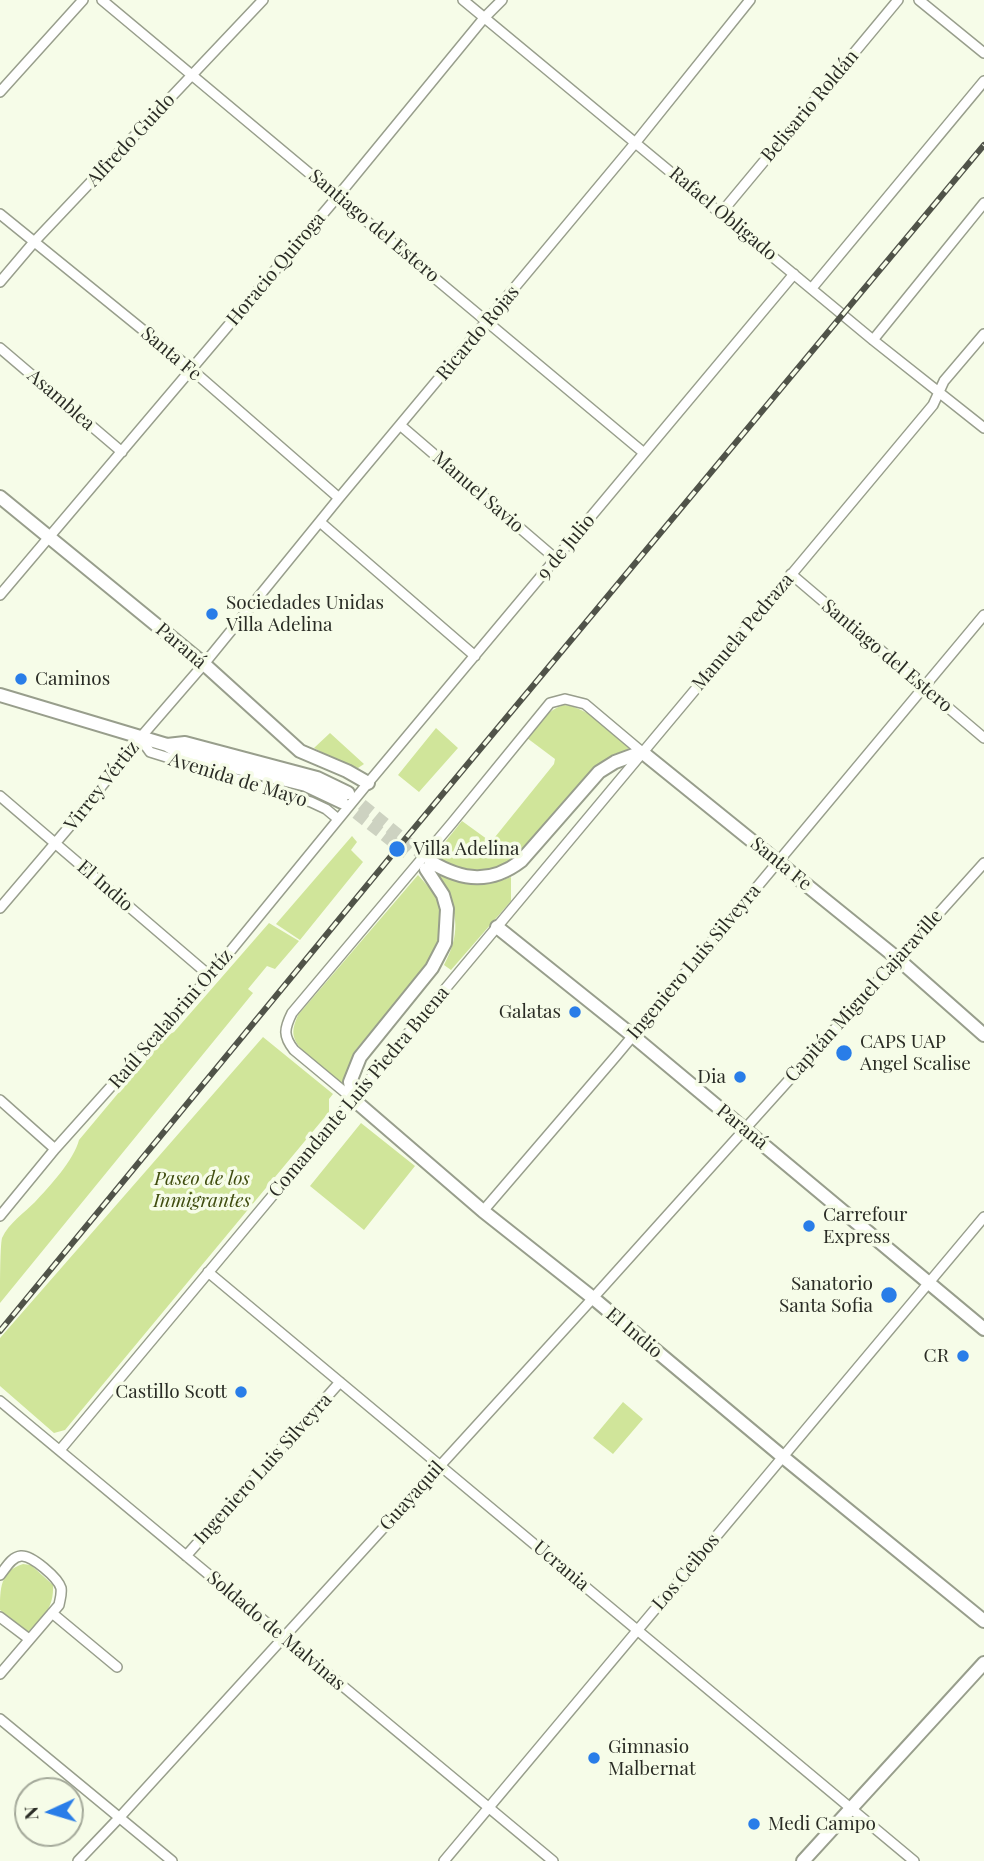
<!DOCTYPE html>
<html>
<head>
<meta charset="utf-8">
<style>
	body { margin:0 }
	#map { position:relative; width:984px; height:1861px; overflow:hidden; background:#f6fce8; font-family:"Playfair Display",serif }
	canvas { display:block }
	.north { position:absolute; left:14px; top:1777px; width:70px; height:70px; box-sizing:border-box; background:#f6fce8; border:2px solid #a4a99a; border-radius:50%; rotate:266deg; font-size:19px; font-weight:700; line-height:28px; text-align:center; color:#2a2c25 }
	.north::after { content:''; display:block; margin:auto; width:24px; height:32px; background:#297de8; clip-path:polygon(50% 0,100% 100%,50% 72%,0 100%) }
</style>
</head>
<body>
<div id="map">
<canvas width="984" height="1861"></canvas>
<div class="north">N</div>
</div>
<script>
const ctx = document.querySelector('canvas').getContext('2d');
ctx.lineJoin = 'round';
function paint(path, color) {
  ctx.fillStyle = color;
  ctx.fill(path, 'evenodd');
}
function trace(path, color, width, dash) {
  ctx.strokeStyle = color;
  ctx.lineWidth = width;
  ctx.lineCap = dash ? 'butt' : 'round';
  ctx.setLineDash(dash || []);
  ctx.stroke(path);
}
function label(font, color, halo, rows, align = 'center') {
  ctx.font = font + ' "Playfair Display",serif';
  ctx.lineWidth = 7;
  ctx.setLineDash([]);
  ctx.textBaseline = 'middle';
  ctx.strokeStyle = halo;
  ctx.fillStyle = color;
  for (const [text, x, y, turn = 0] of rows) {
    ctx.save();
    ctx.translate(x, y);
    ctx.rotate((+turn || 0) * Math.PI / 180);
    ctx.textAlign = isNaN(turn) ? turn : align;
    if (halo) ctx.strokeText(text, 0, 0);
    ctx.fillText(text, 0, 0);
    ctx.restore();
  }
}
paint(new Path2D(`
	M 564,705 C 589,707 611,733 629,748 C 624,752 620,752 615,754 C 605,759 596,766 589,773 C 555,806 522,877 468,871 C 456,869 444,863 433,857 L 462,821 L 491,842 L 554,764 L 555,759 L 527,738 C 538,725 548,709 564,705 Z
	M 436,728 L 458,748 L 419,792 L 398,775 Z
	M 330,733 L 364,764 L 358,768 L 346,765 L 314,748 Z
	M 352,836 L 357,842 L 351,850 L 363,862 L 300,940 L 276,924 Z
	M 432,867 C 457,883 482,889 511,877 L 511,901 L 451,970 L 444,965 C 448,957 452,948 454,939 C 460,912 446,888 432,867 Z
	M 418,875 L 435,894 L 440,910 L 441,932 L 437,949 L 419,974 L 354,1052 L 349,1065 L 344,1085 C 331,1074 298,1053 294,1037 C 292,1030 295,1022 298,1015 Z
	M 269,923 L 299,941 L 275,969 L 267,966 L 248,989 L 253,993 L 0,1303 C 0,1290 0,1246 2,1238 C 9,1223 24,1213 35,1202 C 49,1187 74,1160 79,1140 L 166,1036 L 174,1032 Z
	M 263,1037 L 333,1094 L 329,1099 L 329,1112 L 65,1430 L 54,1433 L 0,1386 L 0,1338 Z
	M 361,1123 L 415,1166 L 364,1230 L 310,1186 Z
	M 623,1402 L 643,1419 L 613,1454 L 593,1438 Z
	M 23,1564 L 31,1565 L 53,1585 C 54,1609 43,1616 28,1632 L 0,1610 C 0,1589 0,1571 23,1564 Z`), '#d0e59a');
trace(new Path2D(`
	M 348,793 L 431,862
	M 342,802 L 407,853`), '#cdd2c1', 12, [12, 6]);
const street = new Path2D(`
	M 102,0 L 644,453
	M 463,0 L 873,340 L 984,428
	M 919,0 L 984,53
	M 0,92 L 83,0
	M 721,213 L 898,0
	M 0,214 L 191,369 L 339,498
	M 0,282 L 34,242 L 263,0
	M 812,288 L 984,81
	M 873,340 L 984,203
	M 0,348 L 122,452
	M 400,425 L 556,559
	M 320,522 L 475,656
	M 791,574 L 984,738
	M 0,595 L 338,196 L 484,18 L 502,0
	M 140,738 L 150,752 L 311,802 L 326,809 L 338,819
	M 0,796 L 210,976
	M 0,908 L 69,827 L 140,738 L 204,664 L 339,498 L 636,142 L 750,0
	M 353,1099 L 294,1050 C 283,1036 284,1029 292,1013 L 452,823 L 550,703 L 565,699 L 585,704 L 642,752
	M 0,1100 L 55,1149
	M 483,1211 L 616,1056 L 984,615
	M 0,1216 L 55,1149 L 210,976 L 368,783 L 794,274
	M 208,1272 L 914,1861
	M 0,1401 L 553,1861
	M 60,1450 L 933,405 L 944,381 L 984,334
	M 186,1556 L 340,1382
	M 0,1575 C 6,1568 11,1557 21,1556 C 32,1555 58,1578 61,1588 C 62,1594 60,1599 59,1605 L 0,1674
	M 52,1613 L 117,1667
	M 0,1617 L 29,1639
	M 0,1719 L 172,1861
	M 78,1861 L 119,1818 L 593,1298 L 984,863
	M 444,1861 L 984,1217`);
const secondary = new Path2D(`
	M 0,497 L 204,664 L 300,751 L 347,771 L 368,783
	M 0,695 L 167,745 L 182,754 L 306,785 L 342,802
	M 167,745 L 185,743 L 317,778 L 348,793
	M 431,862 C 463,881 491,884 521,861 L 599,772 L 615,762 L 642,752 L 898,959 L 984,1035
	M 426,869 L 443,895 L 447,909 L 445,943 L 432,968 L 360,1057 L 350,1082 L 353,1099 L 483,1211 L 593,1298 L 783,1457 L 984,1621
	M 497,927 L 633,1036 L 984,1329
	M 803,1861 L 984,1663`);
trace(street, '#989e8c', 12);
trace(secondary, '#989e8c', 16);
trace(street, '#fff', 9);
trace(secondary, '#fff', 12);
const rail = new Path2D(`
	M 0,1331 L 406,838 L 984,145`);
trace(rail, '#505349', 6);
trace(rail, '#f6fce8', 3.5, [10]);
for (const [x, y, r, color] of [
	[212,614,7,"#297de8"],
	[21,679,7,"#297de8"],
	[397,849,9,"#297de8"],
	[575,1012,7,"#297de8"],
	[844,1053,9,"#297de8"],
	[740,1077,7,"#297de8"],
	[809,1226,7,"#297de8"],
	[889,1295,9,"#297de8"],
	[963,1356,7,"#297de8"],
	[241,1392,7,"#297de8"],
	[594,1758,7,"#297de8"],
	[754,1824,7,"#297de8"]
]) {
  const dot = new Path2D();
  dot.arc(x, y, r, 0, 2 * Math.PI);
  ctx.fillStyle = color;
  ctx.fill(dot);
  trace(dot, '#f6fce8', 2.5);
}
label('19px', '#2a2c25', '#f6fce8', [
	["Belisario Roldán",810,106,-50],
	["Alfredo Guido",131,140,-47],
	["Rafael Obligado",723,214,40],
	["Santiago del Estero",374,226,40],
	["Horacio Quiroga",276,269,-50],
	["Ricardo Rojas",478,333,-50],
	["Santa Fe",171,354,40],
	["Asamblea",61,400,41],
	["Manuel Savio",478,492,41],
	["9 de Julio",566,547,-50],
	["Manuela Pedraza",743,632,-50],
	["Paraná",181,646,40],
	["Santiago del Estero",887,656,40],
	["Avenida de Mayo",238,780,17],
	["Virrey Vértiz",102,786,-52],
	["Santa Fe",781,864,39],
	["El Indio",105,886,41],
	["Ingeniero Luis Silveyra",694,962,-50],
	["Capitán Miguel Cajaraville",864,996,-48],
	["Raúl Scalabrini Ortíz",171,1019,-49],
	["Comandante Luis Piedra Buena",359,1092,-50],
	["Paraná",742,1127,39],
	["El Indio",634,1333,40],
	["Ingeniero Luis Silveyra",263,1469,-48],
	["Guayaquil",412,1496,-48],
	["Ucrania",561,1566,40],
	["Los Ceibos",686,1572,-50],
	["Soldado de Malvinas",276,1631,40]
]);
label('19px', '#2a2c25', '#f6fce8', [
	["Sociedades Unidas",226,603],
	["Villa Adelina",226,625],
	["Caminos",35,679],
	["Villa Adelina",413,849],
	["Galatas",561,1012,"right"],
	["CAPS UAP",860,1042],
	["Angel Scalise",860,1064],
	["Dia",726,1077,"right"],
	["Carrefour",823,1215],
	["Express",823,1237],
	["Sanatorio",873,1284,"right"],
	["Santa Sofia",873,1306,"right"],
	["CR",949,1356,"right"],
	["Castillo Scott",227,1392,"right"],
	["Gimnasio",608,1747],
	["Malbernat",608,1769],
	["Medi Campo",768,1824]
], 'left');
label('italic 19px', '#404d10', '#f6fce8', [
	["Paseo de los",202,1179],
	["Inmigrantes",202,1201]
]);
</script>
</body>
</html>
